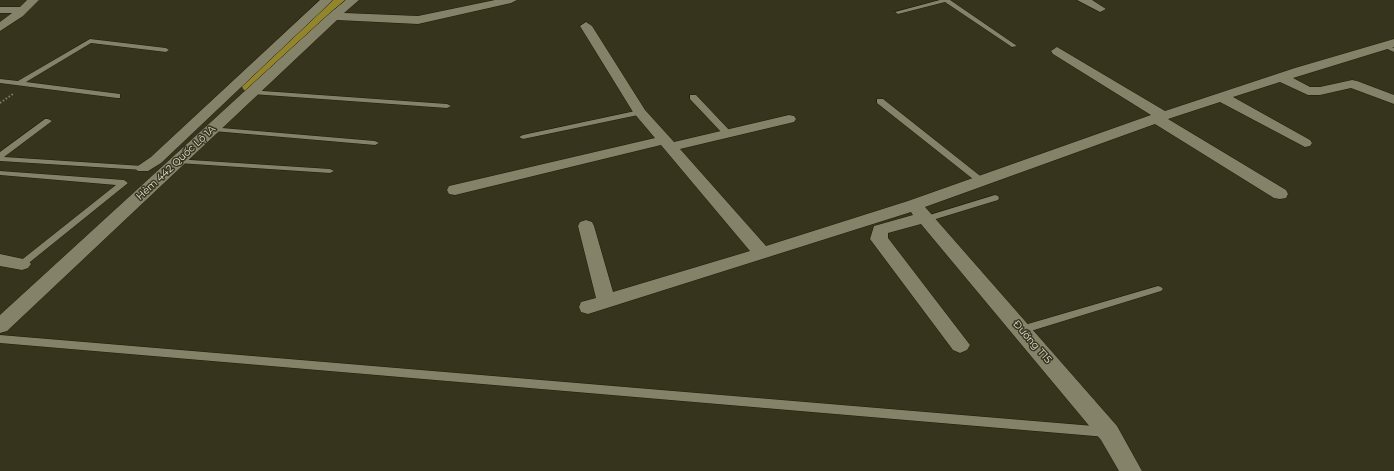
<!DOCTYPE html>
<html>
<head>
<meta charset="utf-8">
<style>
	body { margin:0 }
	canvas { display:block; background:#37341e }
</style>
</head>
<body>
<canvas width="1394" height="471"></canvas>
<script>
const ctx = document.querySelector('canvas').getContext('2d');
ctx.lineJoin = 'round';
function paint(path, color) {
  ctx.fillStyle = color;
  ctx.fill(path, 'evenodd');
}
function trace(path, color, width, dash) {
  ctx.strokeStyle = color;
  ctx.lineWidth = width;
  ctx.lineCap = dash ? 'butt' : 'round';
  ctx.setLineDash(dash || []);
  ctx.stroke(path);
}
function label(font, color, halo, rows, align = 'center') {
  ctx.font = font + ' Montserrat,sans-serif';
  ctx.lineWidth = 3;
  ctx.setLineDash([]);
  ctx.textBaseline = 'middle';
  ctx.strokeStyle = halo;
  ctx.fillStyle = color;
  for (const [text, x, y, turn = 0] of rows) {
    ctx.save();
    ctx.translate(x, y);
    ctx.rotate((+turn || 0) * Math.PI / 180);
    ctx.textAlign = isNaN(turn) ? turn : align;
    if (halo) ctx.strokeText(text, 0, 0);
    ctx.fillText(text, 0, 0);
    ctx.restore();
  }
}
paint(new Path2D(`
	M 333,0 L 355,0 L 262,90 L 253,92 L 244,90 L 241,85 L 244,80 Z`), '#92852b');
const lane = new Path2D(`
	M 940,0 L 950,0 L 1017,46 L 1012,47 L 945,2 L 898,14 L 895,12 Z
	M 90,39 L 166,48 L 169,50 L 166,52 L 91,43 L 26,82 L 120,94 L 120,98 L 117,98 L 0,83 L 0,79 L 18,81 Z
	M 1385,44 L 1394,48 L 1394,52 L 1383,47 L 1382,46 Z
	M 249,90 L 447,104 L 451,106 L 447,108 L 252,94 L 248,92 Z
	M 690,95 L 696,95 L 730,131 L 730,135 L 724,135 L 690,99 Z
	M 877,99 L 883,99 L 984,179 L 985,181 L 984,183 L 978,183 L 877,103 Z
	M 640,110 L 643,110 L 643,114 L 523,139 L 519,137 L 523,135 Z
	M 45,119 L 48,119 L 52,121 L 4,157 L 143,166 L 147,168 L 143,170 L 0,161 L 0,152 Z
	M 210,127 L 375,141 L 379,143 L 375,145 L 213,131 L 210,131 Z
	M 175,159 L 330,169 L 334,171 L 330,173 L 178,163 L 174,161 Z
	M 0,171 L 124,180 L 128,183 L 25,266 L 22,267 L 17,264 L 19,262 L 116,185 L 0,175 Z
	M 995,195 L 998,196 L 999,198 L 998,200 L 926,222 L 922,219 L 923,217 Z
	M 1158,286 L 1161,287 L 1163,289 L 1161,291 L 1021,334 L 1017,333 L 1016,330 L 1017,327 L 1021,326 Z
	M 0,335 L 1106,427 L 1110,429 L 1112,432 L 1110,435 L 1106,437 L 0,343 Z`);
const street = new Path2D(`
	M 27,0 L 39,0 L 23,16 L 0,31 L 0,22 L 12,13 L 0,13 L 0,7 L 20,7 Z
	M 320,0 L 333,0 L 161,163 L 148,171 L 138,171 L 135,168 L 151,157 Z
	M 346,0 L 359,0 L 344,13 L 418,16 L 495,0 L 517,0 L 511,3 L 418,24 L 337,20 L 7,331 L 0,333 L 0,315 L 329,14 Z
	M 1077,0 L 1092,0 L 1106,9 L 1100,12 Z
	M 586,22 L 592,26 L 645,110 L 674,142 L 789,115 L 794,116 L 796,119 L 794,122 L 680,149 L 766,246 L 908,201 L 1151,115 L 1053,54 L 1051,51 L 1057,47 L 1165,111 L 1295,68 L 1394,39 L 1394,47 L 1293,78 L 1310,87 L 1320,87 L 1352,80 L 1357,81 L 1394,95 L 1394,104 L 1351,88 L 1320,95 L 1308,95 L 1280,82 L 1233,97 L 1310,140 L 1312,143 L 1310,146 L 1305,147 L 1220,102 L 1168,119 L 1286,190 L 1288,194 L 1286,198 L 1280,199 L 1274,198 L 1155,124 L 925,207 L 1117,426 L 1142,471 L 1119,471 L 1101,440 L 921,224 L 888,233 L 888,238 L 970,345 L 967,350 L 960,353 L 953,350 L 870,239 L 874,226 L 913,215 L 911,212 L 588,314 L 581,312 L 579,307 L 581,302 L 596,298 L 578,226 L 580,222 L 586,220 L 592,222 L 594,226 L 613,292 L 750,251 L 661,145 L 455,195 L 449,194 L 447,190 L 449,186 L 655,138 L 633,112 L 580,26 Z
	M 0,254 L 28,260 L 31,264 L 28,268 L 22,270 L 0,266 Z`);
trace(lane, '#1e1b06', 1);
trace(street, '#1e1b06', 1);
trace(new Path2D(`
	M 0,103 L 13,94`), '#7d7b69', 2, [1.5, 2]);
paint(lane, '#85826a');
paint(street, '#85826a');
label('10px', '#e1e0d3', '#37341e', [
	["Hẻm 442 Quốc Lộ 1A",176,163,-43],
	["Đường T15",1032,342,49]
]);
</script>
</body>
</html>
